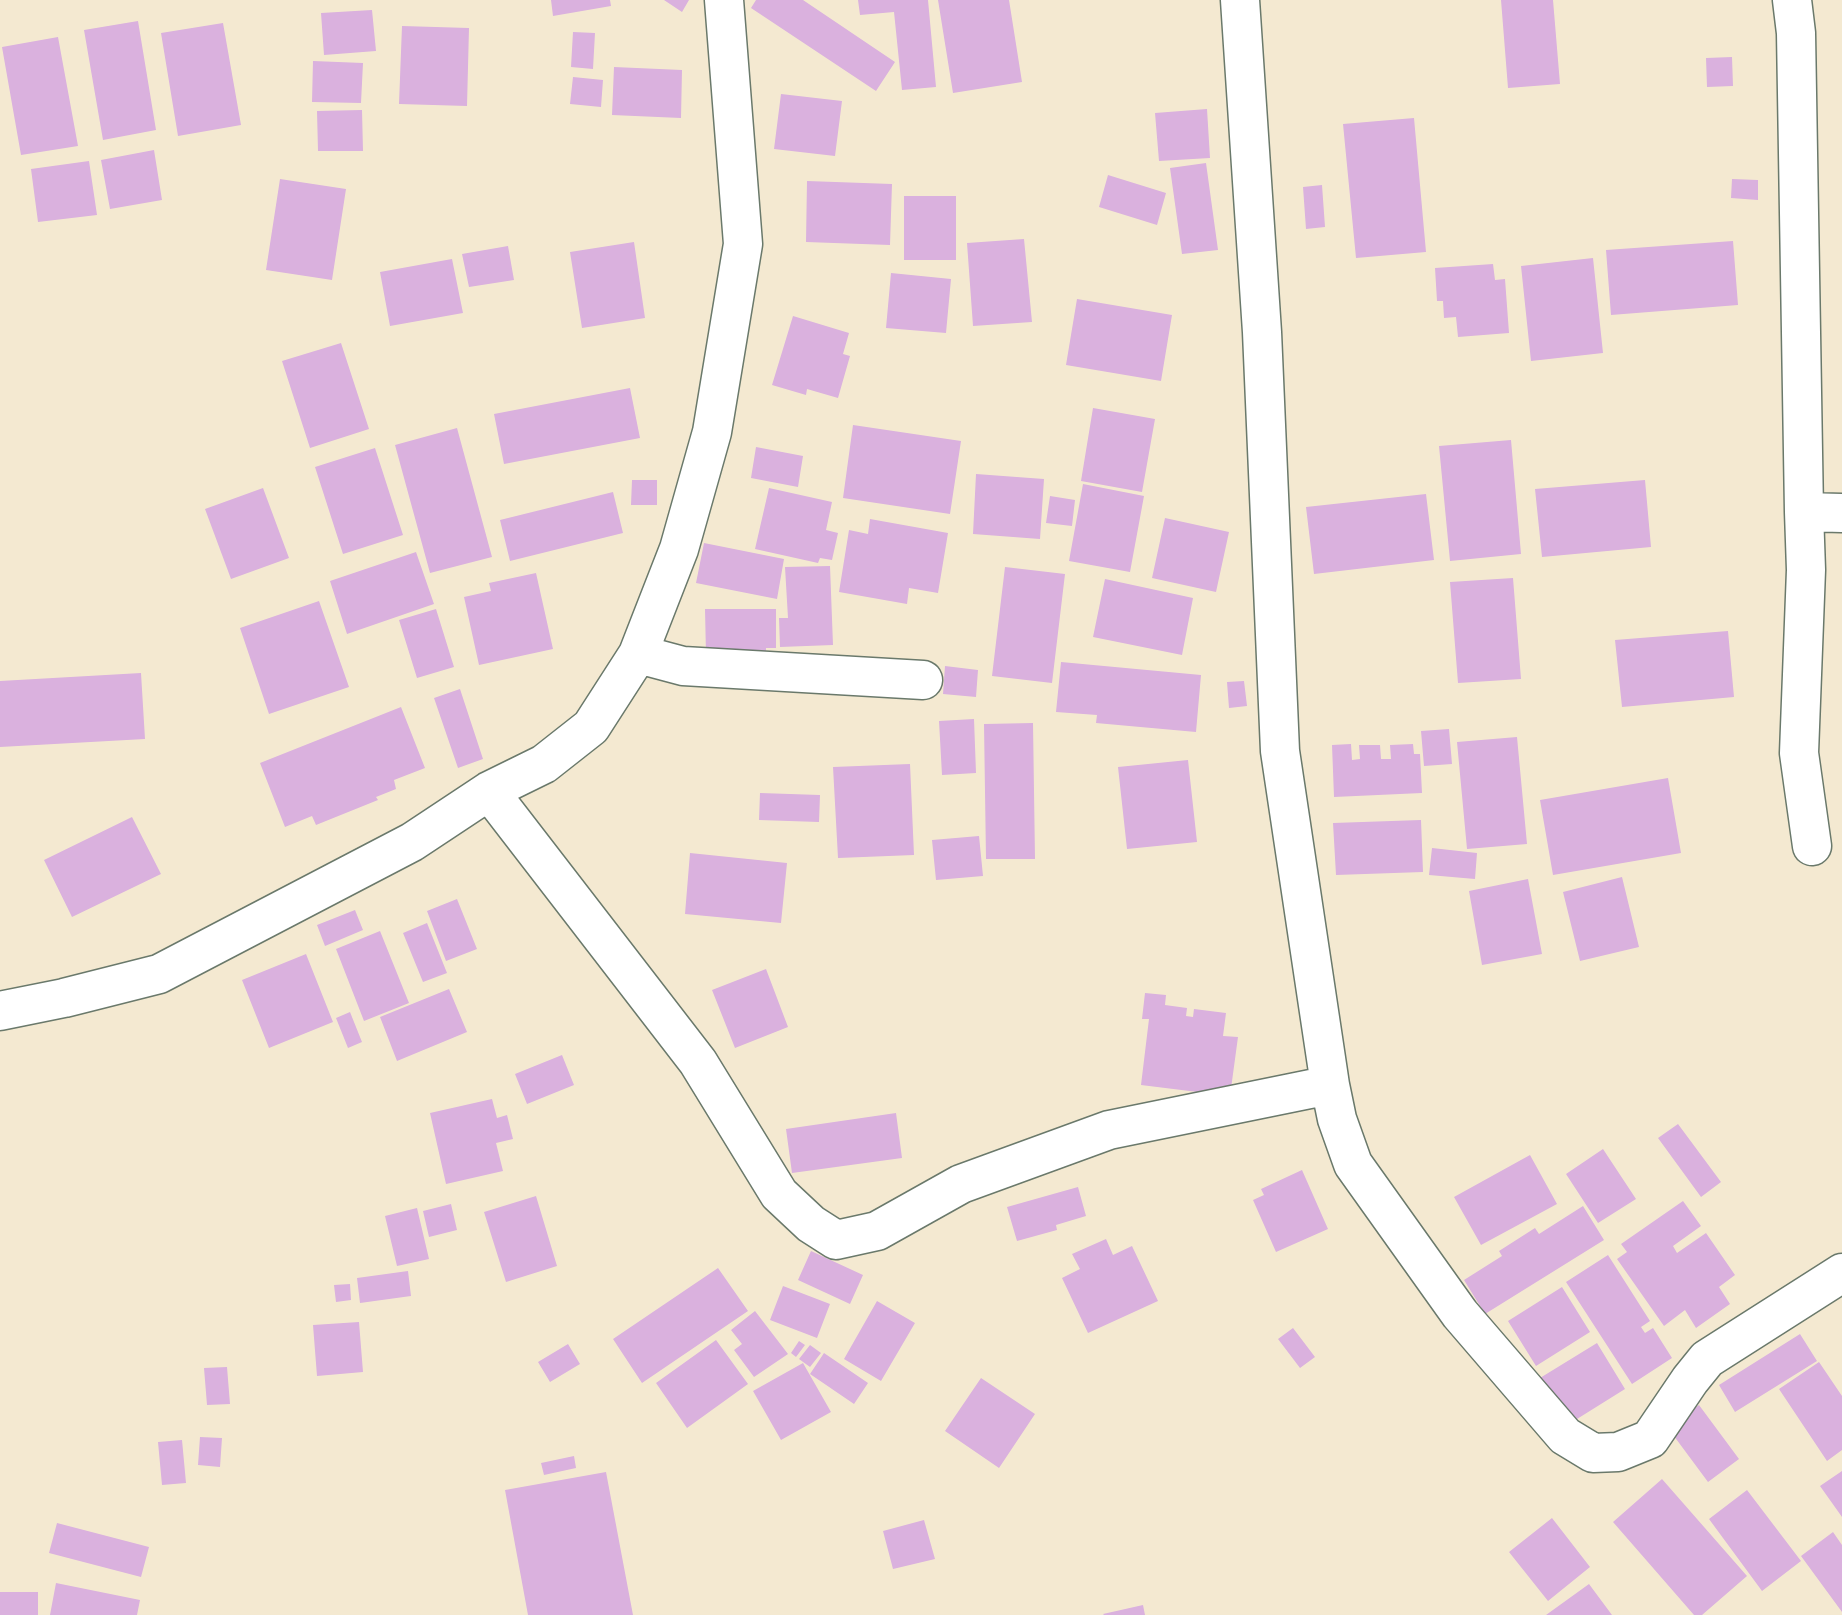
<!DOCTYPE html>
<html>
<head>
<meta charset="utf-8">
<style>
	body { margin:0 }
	canvas { display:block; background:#f4e9d1 }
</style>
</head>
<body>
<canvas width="1842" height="1615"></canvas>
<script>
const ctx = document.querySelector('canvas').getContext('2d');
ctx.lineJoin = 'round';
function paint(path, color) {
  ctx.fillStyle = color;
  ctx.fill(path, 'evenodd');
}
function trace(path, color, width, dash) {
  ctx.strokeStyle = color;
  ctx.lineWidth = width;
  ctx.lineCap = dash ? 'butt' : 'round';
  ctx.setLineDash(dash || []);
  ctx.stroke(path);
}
paint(new Path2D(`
	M 551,0 L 610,0 L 611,6 L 553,16 Z
	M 664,0 L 689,0 L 682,12 Z
	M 756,0 L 803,0 L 895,62 L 876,91 L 751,8 Z
	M 858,0 L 928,0 L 936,87 L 902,90 L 894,12 L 860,15 Z
	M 938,0 L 1009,0 L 1022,82 L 953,93 Z
	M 1501,0 L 1553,0 L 1560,84 L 1508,88 Z
	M 372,10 L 376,51 L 324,55 L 321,13 Z
	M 138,21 L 156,130 L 103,140 L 84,30 Z
	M 223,23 L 241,125 L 178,136 L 161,33 Z
	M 402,26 L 469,28 L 467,106 L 399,104 Z
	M 573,32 L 595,33 L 593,69 L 571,67 Z
	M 58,37 L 78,146 L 21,155 L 2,47 Z
	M 1732,57 L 1733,86 L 1707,87 L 1706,58 Z
	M 313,61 L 363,63 L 361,103 L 312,102 Z
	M 614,67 L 682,70 L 681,118 L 612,115 Z
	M 573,77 L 603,80 L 601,107 L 570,104 Z
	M 781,94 L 842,101 L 835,156 L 774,149 Z
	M 1207,109 L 1210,158 L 1159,161 L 1155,113 Z
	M 362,110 L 363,151 L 318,151 L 317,111 Z
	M 1414,118 L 1426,252 L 1356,258 L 1343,124 Z
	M 154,150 L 162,200 L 110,209 L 101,160 Z
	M 89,161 L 97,215 L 38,222 L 31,169 Z
	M 1206,163 L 1218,250 L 1182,254 L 1170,168 Z
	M 1108,175 L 1166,193 L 1157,225 L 1099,207 Z
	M 280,179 L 346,189 L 332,280 L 266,270 Z
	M 1732,179 L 1758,180 L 1758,200 L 1731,198 Z
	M 807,181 L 892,184 L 890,245 L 806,242 Z
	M 1322,185 L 1325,227 L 1306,229 L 1303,187 Z
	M 904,196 L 956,196 L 956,260 L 904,260 Z
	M 1024,239 L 1032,322 L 973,326 L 967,243 Z
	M 1733,241 L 1738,305 L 1611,315 L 1606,250 Z
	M 634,242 L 645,318 L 582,328 L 570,252 Z
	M 508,246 L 514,280 L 469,287 L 462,254 Z
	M 1593,258 L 1603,353 L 1531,361 L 1521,266 Z
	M 452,259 L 463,313 L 390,326 L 380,272 Z
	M 1493,264 L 1495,280 L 1505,279 L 1509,333 L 1458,337 L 1456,317 L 1444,318 L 1443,301 L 1437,301 L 1435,268 Z
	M 891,273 L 951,279 L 946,333 L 886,328 Z
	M 1077,299 L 1172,315 L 1161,381 L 1066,365 Z
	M 793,316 L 849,333 L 843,354 L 850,356 L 838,398 L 807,389 L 806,395 L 772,385 Z
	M 341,343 L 369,429 L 310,448 L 282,361 Z
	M 630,388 L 640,438 L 504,464 L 494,414 Z
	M 1093,408 L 1155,419 L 1142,492 L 1081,481 Z
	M 853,425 L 961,441 L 950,514 L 843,498 Z
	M 457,428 L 492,557 L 430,573 L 395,445 Z
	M 1511,440 L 1521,554 L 1450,561 L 1439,446 Z
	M 756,447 L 803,456 L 798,487 L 751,478 Z
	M 375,448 L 403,535 L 343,554 L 315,467 Z
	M 976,474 L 1044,479 L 1040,539 L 973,534 Z
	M 632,480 L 657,480 L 657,505 L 631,505 Z
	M 1645,480 L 1651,547 L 1542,557 L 1535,489 Z
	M 1083,484 L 1144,496 L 1130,572 L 1069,561 Z
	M 263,488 L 289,558 L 231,579 L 205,509 Z
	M 769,488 L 832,502 L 826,530 L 838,533 L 832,560 L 820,558 L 818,563 L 755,549 Z
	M 613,492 L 623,533 L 510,561 L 500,520 Z
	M 1426,494 L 1434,560 L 1314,574 L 1306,507 Z
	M 1050,496 L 1075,500 L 1072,526 L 1046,523 Z
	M 1165,518 L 1229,532 L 1216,592 L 1152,578 Z
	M 870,519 L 948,533 L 938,593 L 909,588 L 907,604 L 839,592 L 849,530 L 868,534 Z
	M 704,543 L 784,559 L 777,599 L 696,583 Z
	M 416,552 L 434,604 L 347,634 L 330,581 Z
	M 830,566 L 833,645 L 780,647 L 779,618 L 788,618 L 785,567 Z
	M 1005,567 L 1065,574 L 1052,683 L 992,676 Z
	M 536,573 L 553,649 L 479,665 L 464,597 L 491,591 L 489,583 Z
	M 1513,578 L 1521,679 L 1458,683 L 1450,582 Z
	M 1105,579 L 1193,598 L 1182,655 L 1093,637 Z
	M 319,601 L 349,687 L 269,714 L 240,628 Z
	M 436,609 L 454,667 L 417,678 L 399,620 Z
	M 705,609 L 776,609 L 776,648 L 766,648 L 766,655 L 706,655 Z
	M 1728,631 L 1734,697 L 1622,707 L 1615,640 Z
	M 1061,662 L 1201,675 L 1196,732 L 1096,723 L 1097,715 L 1056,712 Z
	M 945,666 L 978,670 L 976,697 L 943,694 Z
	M 141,673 L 145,739 L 0,747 L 0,681 Z
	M 1244,681 L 1247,706 L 1229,708 L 1227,682 Z
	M 460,689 L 483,759 L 458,768 L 434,698 Z
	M 401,707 L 425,768 L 394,780 L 396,789 L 376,797 L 378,800 L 316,825 L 312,816 L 285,827 L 260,763 Z
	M 974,719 L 976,773 L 942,775 L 939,721 Z
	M 1033,723 L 1035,859 L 986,859 L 984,724 Z
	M 1449,729 L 1452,764 L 1424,766 L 1421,731 Z
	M 1517,737 L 1527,844 L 1467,849 L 1457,742 Z
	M 1351,744 L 1352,760 L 1360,759 L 1359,745 L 1380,745 L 1381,759 L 1391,759 L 1390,745 L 1413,744 L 1414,754 L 1420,754 L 1422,793 L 1334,797 L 1332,745 Z
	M 1188,760 L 1197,842 L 1127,849 L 1118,767 Z
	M 910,764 L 914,855 L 838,858 L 833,767 Z
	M 1668,778 L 1681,853 L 1553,875 L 1540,800 Z
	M 760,793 L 820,795 L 819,822 L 759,820 Z
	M 132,817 L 161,874 L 72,917 L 44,860 Z
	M 1421,820 L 1423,872 L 1336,875 L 1333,823 Z
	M 979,836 L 983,876 L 936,880 L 932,840 Z
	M 1432,848 L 1477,853 L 1475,879 L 1429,875 Z
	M 690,853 L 787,863 L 781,923 L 685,914 Z
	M 1622,877 L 1639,947 L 1580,961 L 1563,892 Z
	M 1528,879 L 1542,954 L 1482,965 L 1469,891 Z
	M 457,899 L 477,949 L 446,961 L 427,911 Z
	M 355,910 L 363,930 L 325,946 L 317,925 Z
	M 427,923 L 447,973 L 423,982 L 403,933 Z
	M 380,931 L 409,1003 L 364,1021 L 336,949 Z
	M 306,954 L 333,1022 L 269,1048 L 242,980 Z
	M 766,969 L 788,1027 L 735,1048 L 712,990 Z
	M 449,989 L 467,1032 L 397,1061 L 380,1017 Z
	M 1145,993 L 1166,995 L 1165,1005 L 1187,1008 L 1186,1016 L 1193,1017 L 1194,1009 L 1226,1013 L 1223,1036 L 1238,1037 L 1230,1096 L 1141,1085 L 1149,1019 L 1142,1019 Z
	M 350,1012 L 362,1042 L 348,1048 L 336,1018 Z
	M 562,1055 L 574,1085 L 527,1104 L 515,1074 Z
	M 492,1099 L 497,1118 L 507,1115 L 513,1139 L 496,1143 L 503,1171 L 446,1184 L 430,1113 Z
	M 896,1113 L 902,1158 L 792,1173 L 786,1129 Z
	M 1678,1124 L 1721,1182 L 1701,1197 L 1658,1138 Z
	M 1603,1149 L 1636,1199 L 1598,1223 L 1566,1174 Z
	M 1530,1155 L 1557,1204 L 1481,1245 L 1454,1197 Z
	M 1302,1170 L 1328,1229 L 1276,1252 L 1253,1200 L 1264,1195 L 1261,1189 Z
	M 1078,1187 L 1086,1216 L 1056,1225 L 1057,1230 L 1017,1241 L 1007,1207 Z
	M 536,1196 L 557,1266 L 506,1282 L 484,1212 Z
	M 1683,1201 L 1701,1226 L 1673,1246 L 1677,1253 L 1706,1233 L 1735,1275 L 1719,1287 L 1730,1304 L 1696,1328 L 1685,1310 L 1664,1326 L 1617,1259 L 1627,1252 L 1621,1244 Z
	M 451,1204 L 457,1230 L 429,1237 L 423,1211 Z
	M 1583,1206 L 1604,1240 L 1485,1314 L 1464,1280 L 1502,1256 L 1499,1251 L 1535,1228 L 1539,1234 Z
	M 417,1208 L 429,1259 L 397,1266 L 385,1216 Z
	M 1106,1239 L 1113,1255 L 1132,1246 L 1158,1301 L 1088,1333 L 1062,1278 L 1080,1269 L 1072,1254 Z
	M 811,1251 L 863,1275 L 850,1304 L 798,1280 Z
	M 1608,1255 L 1650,1321 L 1641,1327 L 1645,1333 L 1653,1328 L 1672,1358 L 1632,1384 L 1566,1282 Z
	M 718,1268 L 748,1311 L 642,1383 L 613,1339 Z
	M 408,1271 L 411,1296 L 360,1303 L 357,1278 Z
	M 350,1284 L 351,1300 L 336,1302 L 334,1285 Z
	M 783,1286 L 830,1304 L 817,1338 L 770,1320 Z
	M 1562,1287 L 1590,1332 L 1536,1366 L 1508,1321 Z
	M 877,1301 L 915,1323 L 881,1381 L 844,1359 Z
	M 755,1311 L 788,1354 L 754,1377 L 734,1350 L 742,1344 L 731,1330 Z
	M 359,1322 L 363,1372 L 317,1376 L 313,1325 Z
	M 1293,1328 L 1315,1357 L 1300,1368 L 1278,1339 Z
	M 1800,1334 L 1817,1361 L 1735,1412 L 1719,1385 Z
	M 716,1340 L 748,1384 L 687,1428 L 656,1383 Z
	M 799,1341 L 805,1345 L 796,1357 L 791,1353 Z
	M 1597,1343 L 1625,1389 L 1569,1424 L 1540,1378 Z
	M 568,1344 L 580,1364 L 550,1382 L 538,1362 Z
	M 810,1345 L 821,1353 L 810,1367 L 799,1359 Z
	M 824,1353 L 868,1383 L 854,1404 L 810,1374 Z
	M 1819,1362 L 1842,1396 L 1842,1450 L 1827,1461 L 1779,1389 Z
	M 803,1363 L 831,1412 L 781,1440 L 753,1391 Z
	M 227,1367 L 230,1404 L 207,1405 L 204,1368 Z
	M 981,1378 L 1035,1414 L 999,1468 L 945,1431 Z
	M 1699,1405 L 1739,1459 L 1708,1482 L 1668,1428 Z
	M 200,1437 L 222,1438 L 220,1467 L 198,1465 Z
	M 182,1440 L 186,1483 L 162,1485 L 158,1442 Z
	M 574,1456 L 576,1468 L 544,1475 L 541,1463 Z
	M 1842,1471 L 1842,1517 L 1820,1486 Z
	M 606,1472 L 633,1615 L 528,1615 L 505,1490 Z
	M 1662,1479 L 1747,1576 L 1702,1615 L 1694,1615 L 1613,1522 Z
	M 1747,1490 L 1801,1561 L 1762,1591 L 1709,1519 Z
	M 1552,1518 L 1590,1567 L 1548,1601 L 1509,1552 Z
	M 924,1520 L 935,1559 L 893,1569 L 883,1531 Z
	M 57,1523 L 149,1547 L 141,1577 L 49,1553 Z
	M 1833,1532 L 1842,1545 L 1842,1612 L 1801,1556 Z
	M 56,1583 L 140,1600 L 137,1615 L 50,1615 Z
	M 1589,1584 L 1612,1615 L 1546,1615 Z
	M 0,1592 L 38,1592 L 38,1615 L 0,1615 Z
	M 1143,1605 L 1145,1615 L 1104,1615 L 1103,1614 Z`), '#dab1de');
const minor = new Path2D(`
	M 1240,0 L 1262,332 L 1280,751 L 1330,1085 L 1337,1119 L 1353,1164 L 1460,1314 L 1565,1436 L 1593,1453 L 1618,1452 L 1650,1439 L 1690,1380 L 1707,1359 L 1842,1273
	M 1792,0 L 1796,33 L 1804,512 L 1842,513
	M 1804,512 L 1806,570 L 1799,753 L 1812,846
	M 638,654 L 683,666 L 923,680
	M 489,791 L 698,1062 L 779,1194 L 811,1224 L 836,1240 L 877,1231 L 961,1184 L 1109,1130 L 1330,1085
	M 0,1011 L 64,998 L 159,974 L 412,842 L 489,791 L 544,764 L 591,727 L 638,654 L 679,549 L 712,432 L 743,244 L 724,0`);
trace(minor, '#6a796b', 41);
trace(minor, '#fff', 38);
</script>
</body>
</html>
